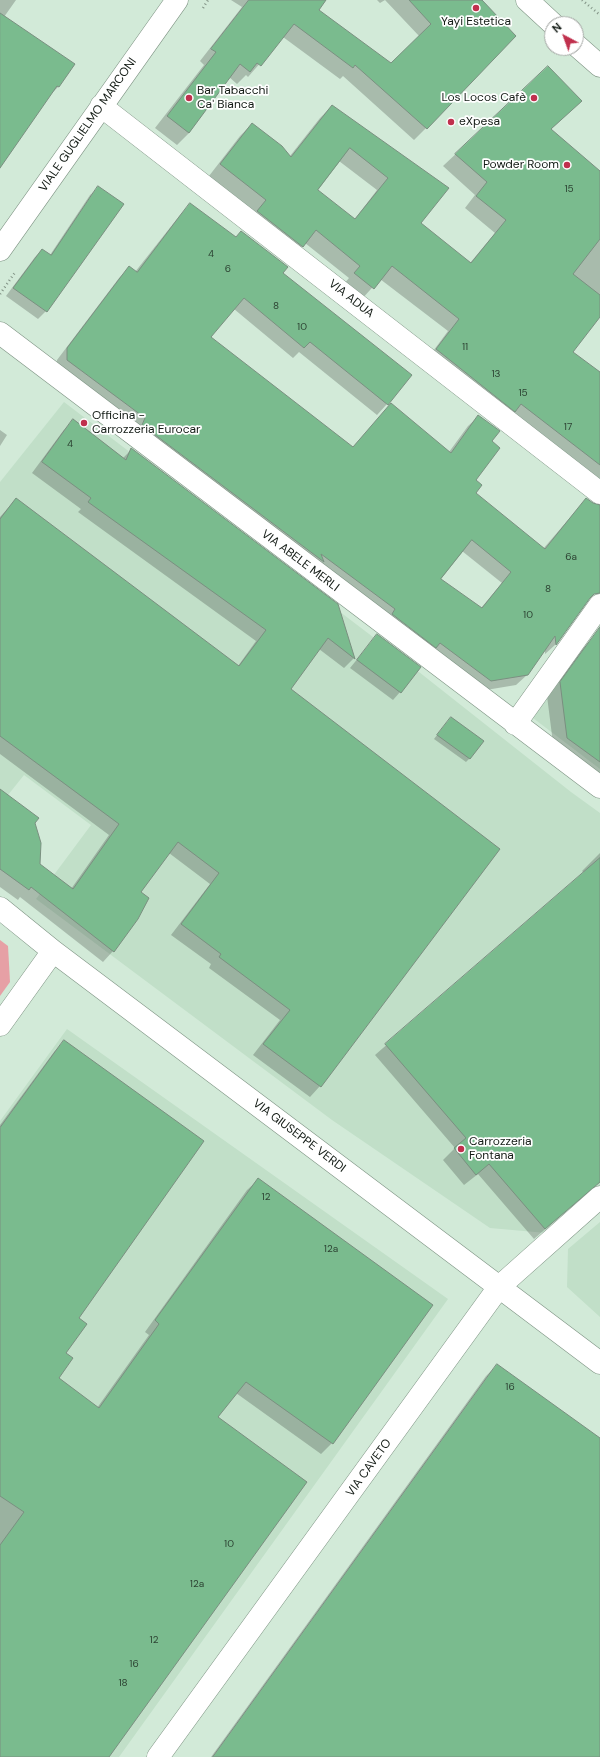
<!DOCTYPE html>
<html>
<head>
<meta charset="utf-8">
<style>
	body { margin:0 }
	#map { position:relative; width:600px; height:1757px; overflow:hidden; background:#d2ead8; font-family:"DM Sans",sans-serif }
	canvas { display:block }
	.north { position:absolute; left:544px; top:16px; width:40px; height:40px; box-sizing:border-box; background:#fff; border:1px solid #a1a4a1; border-radius:50%; rotate:319deg; font-size:11px; font-weight:700; line-height:16px; text-align:center; color:#131b15 }
	.north::after { content:''; display:block; margin:auto; width:14px; height:18px; background:#c0304d; clip-path:polygon(50% 0,100% 100%,50% 72%,0 100%) }
</style>
</head>
<body>
<div id="map">
<canvas width="600" height="1757"></canvas>
<div class="north">N</div>
</div>
<script>
const ctx = document.querySelector('canvas').getContext('2d');
ctx.lineJoin = 'round';
function paint(path, color) {
  ctx.fillStyle = color;
  ctx.fill(path, 'evenodd');
}
function trace(path, color, width, dash) {
  ctx.strokeStyle = color;
  ctx.lineWidth = width;
  ctx.lineCap = dash ? 'butt' : 'round';
  ctx.setLineDash(dash || []);
  ctx.stroke(path);
}
function label(font, color, halo, rows, align = 'center') {
  ctx.font = font + ' "DM Sans",sans-serif';
  ctx.lineWidth = 3.5;
  ctx.setLineDash([]);
  ctx.textBaseline = 'middle';
  ctx.strokeStyle = halo;
  ctx.fillStyle = color;
  for (const [text, x, y, turn = 0] of rows) {
    ctx.save();
    ctx.translate(x, y);
    ctx.rotate((+turn || 0) * Math.PI / 180);
    ctx.textAlign = isNaN(turn) ? turn : align;
    if (halo) ctx.strokeText(text, 0, 0);
    ctx.fillText(text, 0, 0);
    ctx.restore();
  }
}
paint(new Path2D(`
	M 64,402 L 419,672 L 571,792 L 600,813 L 600,1186 L 546,1233 L 490,1228 L 332,1120 L 36,899 L 91,825 L 24,775 L 0,805 L 0,482 Z
	M 600,627 L 600,769 L 533,718 Z
	M 67,1029 L 448,1299 L 119,1757 L 0,1757 L 0,1121 Z
	M 600,1222 L 600,1317 L 567,1287 L 568,1249 Z`), '#c1dfc8');
paint(new Path2D(`
	M 0,940 L 8,946 L 10,982 L 0,996 Z`), '#e6a0a5');
paint(new Path2D(`
	M 0,0 L 16,0 L 4,17 L 59,86 L 49,96 L 0,165 Z
	M 231,0 L 325,0 L 318,10 L 391,64 L 420,37 L 385,0 L 480,0 L 426,128 L 414,140 L 343,76 L 340,79 L 283,37 L 248,77 L 246,75 L 237,84 L 229,77 L 189,133 L 177,145 L 155,128 L 204,65 L 200,61 L 242,7 Z
	M 377,0 L 385,0 L 380,3 Z
	M 548,67 L 581,101 L 550,130 L 600,172 L 600,315 L 571,353 L 600,374 L 600,487 L 425,362 L 448,331 L 380,279 L 361,300 L 343,285 L 349,278 L 305,243 L 291,258 L 209,176 L 240,136 L 252,124 L 290,156 L 320,118 L 332,106 L 447,188 L 420,223 L 470,263 L 495,233 L 465,208 L 475,195 L 443,166 ZM 339,161 L 377,190 L 354,220 L 317,190 Z
	M 98,188 L 122,204 L 46,311 L 38,319 L 6,296 L 35,257 L 42,250 L 50,255 L 90,195 Z
	M 190,204 L 281,274 L 387,404 L 377,415 L 299,352 L 293,358 L 234,309 L 209,337 L 352,448 L 391,404 L 449,452 L 468,426 L 479,416 L 490,442 L 474,480 L 474,493 L 543,549 L 580,506 L 600,522 L 600,570 L 569,625 L 555,645 L 545,654 L 545,649 L 527,675 L 516,685 L 480,691 L 57,370 L 57,360 L 119,278 L 129,268 L 135,272 L 180,215 ZM 462,551 L 502,583 L 481,608 L 439,579 Z
	M 73,420 L 123,458 L 132,449 L 354,658 L 344,668 L 319,649 L 289,689 L 320,1086 L 310,1097 L 253,1055 L 280,1020 L 209,968 L 211,964 L 171,935 L 210,884 L 169,853 L 140,893 L 113,951 L 103,962 L 20,897 L 18,900 L 0,887 L 0,790 L 34,823 L 39,864 L 71,889 L 109,835 L 0,754 L 0,517 L 16,499 L 238,666 L 256,641 L 78,512 L 81,509 L 32,473 L 63,431 Z
	M 0,430 L 7,435 L 0,446 Z
	M 377,635 L 400,692 L 393,700 L 350,668 Z
	M 593,638 L 600,642 L 600,786 L 554,751 L 547,696 L 580,651 Z
	M 447,722 L 470,758 L 466,762 L 434,739 Z
	M 600,853 L 600,1181 L 534,1239 L 478,1174 L 464,1185 L 443,1160 L 455,1148 L 375,1055 L 584,873 L 582,871 Z
	M 64,1041 L 78,1318 L 64,1353 L 58,1378 L 97,1408 L 149,1335 L 145,1332 L 247,1190 L 258,1180 L 332,1443 L 321,1454 L 236,1393 L 216,1417 L 107,1757 L 0,1757 L 0,1125 L 54,1052 Z
	M 497,1365 L 600,1439 L 600,1757 L 211,1757 L 486,1376 Z`), '#0003');
const building = new Path2D(`
	M 249,0 L 326,0 L 319,10 L 391,63 L 431,24 L 409,0 L 482,0 L 516,36 L 427,129 L 355,65 L 353,68 L 294,24 L 261,66 L 257,63 L 250,72 L 240,64 L 189,133 L 167,116 L 216,52 L 211,49 Z
	M 0,13 L 75,64 L 59,87 L 57,86 L 0,168 Z
	M 548,66 L 582,101 L 551,129 L 600,171 L 600,239 L 573,274 L 600,295 L 600,317 L 573,352 L 600,372 L 600,465 L 521,404 L 515,412 L 436,349 L 459,319 L 392,266 L 374,289 L 354,273 L 360,266 L 316,230 L 303,247 L 257,211 L 266,200 L 220,164 L 252,123 L 282,146 L 291,157 L 332,105 L 449,188 L 421,223 L 471,263 L 506,220 L 476,196 L 487,182 L 455,154 ZM 350,148 L 388,178 L 355,219 L 318,190 Z
	M 98,186 L 124,204 L 47,312 L 13,288 L 42,249 L 51,255 Z
	M 190,203 L 236,237 L 241,231 L 288,267 L 283,273 L 412,375 L 388,405 L 310,342 L 304,348 L 244,298 L 211,337 L 353,447 L 391,403 L 451,453 L 478,415 L 500,431 L 492,441 L 500,448 L 476,480 L 482,485 L 476,493 L 545,549 L 586,498 L 593,503 L 600,505 L 600,593 L 594,594 L 590,598 L 556,645 L 555,636 L 528,675 L 491,681 L 440,643 L 436,648 L 392,614 L 395,609 L 321,554 L 324,562 L 142,425 L 145,418 L 67,360 L 67,348 L 129,266 L 137,272 ZM 472,540 L 511,572 L 482,608 L 441,579 Z
	M 73,419 L 126,460 L 131,448 L 338,604 L 355,659 L 328,638 L 291,689 L 500,849 L 321,1087 L 263,1044 L 290,1010 L 219,957 L 221,954 L 181,924 L 219,873 L 178,842 L 141,892 L 149,898 L 138,919 L 114,952 L 31,887 L 29,890 L 0,869 L 0,789 L 39,818 L 35,823 L 41,843 L 40,864 L 73,889 L 119,824 L 0,736 L 0,519 L 16,498 L 239,666 L 266,630 L 88,502 L 91,498 L 42,462 Z
	M 600,627 L 600,762 L 567,738 L 560,682 Z
	M 377,634 L 421,667 L 401,693 L 357,660 Z
	M 451,717 L 484,741 L 470,759 L 437,735 Z
	M 600,858 L 600,1182 L 545,1229 L 489,1164 L 476,1175 L 454,1148 L 466,1138 L 385,1044 Z
	M 64,1040 L 204,1141 L 79,1318 L 87,1324 L 66,1353 L 73,1358 L 59,1378 L 99,1408 L 159,1324 L 155,1320 L 258,1178 L 433,1305 L 333,1444 L 246,1382 L 218,1417 L 307,1482 L 109,1757 L 0,1757 L 0,1545 L 24,1512 L 0,1496 L 0,1128 Z
	M 497,1364 L 600,1438 L 600,1757 L 213,1757 Z`);
paint(building, '#7abb8e');
trace(building, '#7a8f80', 1);
const minor = new Path2D(`
	M 101,106 L 600,493
	M 0,250 L 177,0
	M 0,333 L 600,787
	M 515,724 L 600,605
	M 0,908 L 53,951 L 600,1363
	M 0,1025 L 53,951
	M 158,1757 L 499,1287 L 600,1197`);
const major = new Path2D(`
	M 527,0 L 553,24
	M 576,45 L 600,66`);
trace(minor, '#7e9383', 23);
trace(major, '#7e9383', 23);
trace(new Path2D(`
	M 582,0 L 600,15
	M 203,8 L 208,0
	M 0,294 L 16,271`), '#829386', 2.5, [1, 3]);
trace(minor, '#fff', 22);
trace(major, '#fff', 22);
for (const [x, y, r, color] of [
	[476,8,4,"#c0304d"],
	[189,98,4,"#c0304d"],
	[534,98,4,"#c0304d"],
	[451,122,4,"#c0304d"],
	[567,165,4,"#c0304d"],
	[84,423,4,"#c0304d"],
	[461,1149,4,"#c0304d"]
]) {
  const dot = new Path2D();
  dot.arc(x, y, r, 0, 2 * Math.PI);
  ctx.fillStyle = color;
  ctx.fill(dot);
  trace(dot, '#fff', 1.5);
}
label('10px', '#2d4333', null, [
	["15",569,189],
	["4",211,254],
	["6",228,269],
	["8",276,306],
	["10",302,327],
	["11",465,347],
	["13",496,374],
	["15",523,393],
	["17",568,427],
	["4",70,444],
	["6a",571,557],
	["8",548,589],
	["10",528,615],
	["12",266,1197],
	["12a",331,1249],
	["16",510,1387],
	["10",229,1544],
	["12a",197,1584],
	["12",154,1640],
	["16",134,1664],
	["18",123,1683]
]);
label('12px', '#131b15', '#fff', [
	["Yayi Estetica",476,22,"center"],
	["Bar Tabacchi",197,91],
	["Ca' Bianca",197,105],
	["Los Locos Cafè",526,98,"right"],
	["eXpesa",459,122],
	["Powder Room",559,165,"right"],
	["Officina -",92,416],
	["Carrozzeria Eurocar",92,430],
	["Carrozzeria",469,1142],
	["Fontana",469,1156]
], 'left');
label('12px', '#131b15', '#fff', [
	["VIALE GUGLIELMO MARCONI",88,125,-55],
	["VIA ADUA",351,299,38],
	["VIA ABELE MERLI",300,561,37],
	["VIA GIUSEPPE VERDI",299,1136,37],
	["VIA CAVETO",369,1468,-54]
]);
</script>
</body>
</html>
